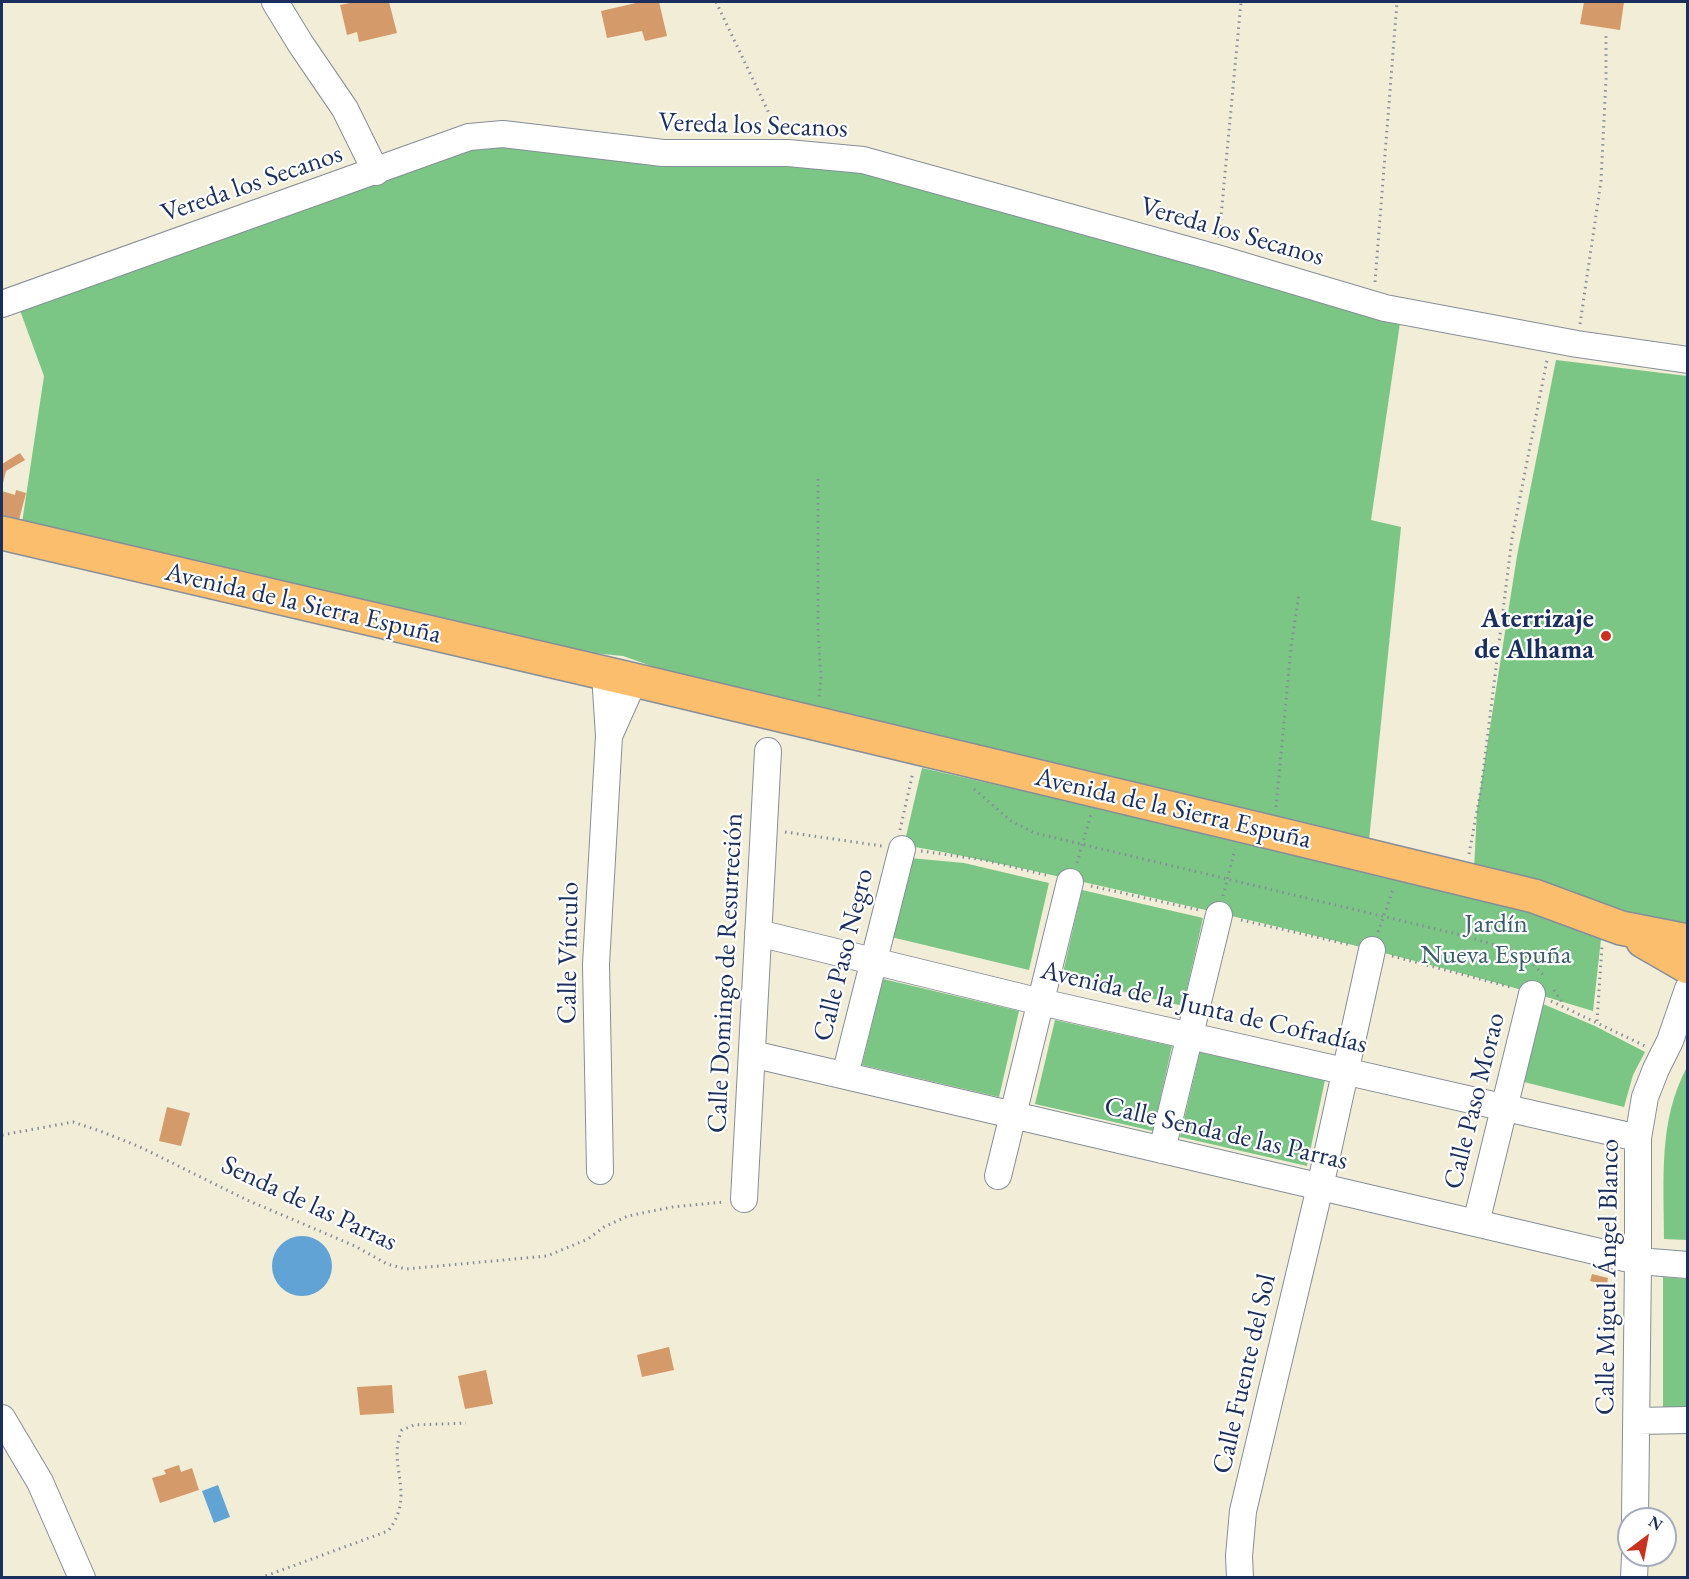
<!DOCTYPE html>
<html>
<head>
<meta charset="utf-8">
<style>
	body { margin:0 }
	#map { position:relative; width:1689px; height:1579px; overflow:hidden; background:#f1edd7; font-family:"EB Garamond",serif }
	canvas { display:block }
	.frame { position:absolute; inset:0; border:3px solid #1b2f5e; pointer-events:none }
	.north { position:absolute; left:1617px; top:1507px; width:60px; height:60px; box-sizing:border-box; background:#fff; border:2px solid #a4acbf; border-radius:50%; rotate:32deg; font-size:16px; font-weight:700; line-height:24px; text-align:center; color:#1b2f5e }
	.north::after { content:''; display:block; margin:auto; width:21px; height:27px; background:#c8321e; clip-path:polygon(50% 0,100% 100%,50% 72%,0 100%) }
</style>
</head>
<body>
<div id="map">
<canvas width="1689" height="1579"></canvas>
<div class="frame"></div>
<div class="north">N</div>
</div>
<script>
const ctx = document.querySelector('canvas').getContext('2d');
ctx.lineJoin = 'round';
function paint(path, color) {
  ctx.fillStyle = color;
  ctx.fill(path, 'evenodd');
}
function trace(path, color, width, dash) {
  ctx.strokeStyle = color;
  ctx.lineWidth = width;
  ctx.lineCap = dash ? 'butt' : 'round';
  ctx.setLineDash(dash || []);
  ctx.stroke(path);
}
function label(font, color, halo, rows, align = 'center') {
  ctx.font = font + ' "EB Garamond",serif';
  ctx.lineWidth = 4.5;
  ctx.setLineDash([]);
  ctx.textBaseline = 'middle';
  ctx.strokeStyle = halo;
  ctx.fillStyle = color;
  for (const [text, x, y, turn = 0] of rows) {
    ctx.save();
    ctx.translate(x, y);
    ctx.rotate((+turn || 0) * Math.PI / 180);
    ctx.textAlign = isNaN(turn) ? turn : align;
    if (halo) ctx.strokeText(text, 0, 0);
    ctx.fillText(text, 0, 0);
    ctx.restore();
  }
}
paint(new Path2D(`
	M 472,144 L 811,161 L 867,169 L 1400,323 L 1371,520 L 1401,527 L 1369,840 L 731,694 L 623,656 L 544,648 L 22,523 L 44,376 L 18,305 Z
	M 1556,360 L 1687,376 L 1687,928 L 1677,928 L 1474,870 L 1477,810 L 1517,556 Z
	M 922,768 L 1446,887 L 1500,900 L 1590,931 L 1601,939 L 1593,1011 C 1467,972 1339,941 1210,911 C 1108,888 1007,863 904,845 Z
	M 910,858 L 964,863 L 1049,883 L 1029,970 L 891,937 Z
	M 1082,890 L 1203,918 L 1183,1006 L 1062,977 Z
	M 883,979 L 1019,1011 L 999,1097 L 862,1065 Z
	M 1543,1004 L 1595,1026 L 1645,1052 L 1633,1075 L 1624,1107 L 1524,1082 Z
	M 1055,1020 L 1172,1046 L 1153,1131 L 1035,1104 Z
	M 1200,1052 L 1325,1080 L 1307,1166 L 1180,1137 Z
	M 1687,1067 L 1687,1240 L 1664,1239 C 1664,1180 1658,1121 1687,1067 Z
	M 1663,1277 L 1687,1279 L 1687,1407 L 1663,1407 Z`), '#7bc684');
paint(new Path2D(`
	M272 1266a30 30 0 1 1 60 0a30 30 0 1 1-60 0Z
	M 218,1485 L 230,1517 L 214,1523 L 202,1491 Z`), '#62a3d5');
paint(new Path2D(`
	M 355,2 L 359,2 L 360,3 L 389,2 L 397,33 L 359,42 L 357,32 L 347,35 L 340,5 Z
	M 636,2 L 659,2 L 667,36 L 645,41 L 642,31 L 607,38 L 601,11 L 636,3 Z
	M 1584,2 L 1624,2 L 1620,30 L 1580,24 Z
	M 20,453 L 25,460 L 6,471 L 2,487 L 2,464 Z
	M 16,490 L 26,493 L 19,520 L 10,518 L 9,521 L 2,519 L 2,491 L 15,495 Z
	M 167,1107 L 190,1113 L 181,1146 L 159,1141 Z
	M 1592,1274 L 1608,1278 L 1607,1285 L 1590,1281 Z
	M 669,1347 L 674,1370 L 642,1377 L 637,1355 Z
	M 486,1370 L 493,1404 L 465,1409 L 458,1376 Z
	M 392,1385 L 394,1413 L 360,1415 L 357,1387 Z
	M 179,1465 L 181,1472 L 192,1468 L 199,1490 L 160,1503 L 152,1478 L 166,1474 L 164,1470 Z`), '#d59a6a');
const minor = new Path2D(`
	M 275,2 L 300,43 L 345,109 L 376,172
	M 2,304 L 469,137 L 503,134 L 663,153 L 788,153 L 863,160 L 1217,258 L 1385,308 L 1577,344 L 1688,360
	M 605,674 L 609,736 L 634,680
	M 758,933 L 1041,1002 L 1638,1138
	M 752,1054 L 1638,1261 L 1688,1265
	M 845,1075 L 902,849
	M 1162,1150 L 1219,915
	M 600,1171 L 596,964 L 609,736
	M 998,1176 L 1070,882
	M 744,1199 L 768,751
	M 1476,1223 L 1532,994
	M 2,1418 L 40,1482 L 82,1578
	M 1637,1421 L 1688,1420
	M 1635,1519 L 1638,1261 L 1638,1138 L 1645,1097 L 1656,1069 L 1670,1041 L 1688,989
	M 1240,1578 L 1239,1556 L 1243,1511 L 1320,1187 L 1372,950
	M 1634,1578 L 1635,1555`);
const major = new Path2D(`
	M 2,533 L 634,680 L 1274,833 L 1534,896 L 1621,928 L 1688,941
	M 1643,941 L 1688,967`);
trace(minor, '#868e9a', 28);
trace(major, '#868e9a', 36);
trace(new Path2D(`
	M 716,2 L 778,132
	M 1219,238 L 1241,2
	M 1375,282 L 1397,2
	M 1580,324 L 1601,181 L 1606,79 L 1606,34
	M 818,479 L 818,630 L 821,678 L 819,699
	M 974,789 L 1011,821 L 1035,833 L 1465,936 L 1523,953 L 1545,977
	M 1276,807 L 1291,648 L 1299,593
	M 900,830 L 913,772
	M 785,832 L 882,846
	M 921,851 L 984,860 L 1050,876
	M 1469,854 L 1481,789 L 1512,538 L 1547,360
	M 1077,863 L 1091,814
	M 1091,886 L 1199,910
	M 1223,896 L 1235,849
	M 1241,920 L 1351,945
	M 1378,932 L 1394,887
	M 1392,956 L 1514,988
	M 1554,990 L 1563,1004
	M 1551,1001 L 1645,1046
	M 1597,1021 L 1602,946
	M 2,1135 L 73,1122 L 100,1131 L 140,1147 L 247,1200 L 355,1246 L 387,1264 L 406,1269 L 547,1256 L 588,1239 L 604,1227 L 628,1216 L 672,1207 L 724,1202
	M 260,1578 L 388,1531 C 417,1495 386,1464 402,1430 L 414,1425 L 466,1423`), '#868e9a', 3, [1.5, 4.5]);
trace(minor, '#fff', 26);
trace(major, '#fabe6d', 33);
for (const [x, y, r, color] of [
	[1606,636,6,"#c8321e"]
]) {
  const dot = new Path2D();
  dot.arc(x, y, r, 0, 2 * Math.PI);
  ctx.fillStyle = color;
  ctx.fill(dot);
  trace(dot, '#fff', 2);
}
label('27px', '#1b2f5e', '#fff', [
	["Vereda los Secanos",753,126,2],
	["Vereda los Secanos",252,184,-19],
	["Vereda los Secanos",1232,232,16],
	["Avenida de la Sierra Espuña",303,604,13],
	["Avenida de la Sierra Espuña",1173,809,13],
	["Calle Vínculo",569,953,-89],
	["Calle Paso Negro",844,955,-76],
	["Calle Domingo de Resurreción",726,973,-87],
	["Avenida de la Junta de Cofradías",1204,1008,13],
	["Calle Paso Morao",1475,1101,-76],
	["Calle Senda de las Parras",1226,1134,13],
	["Senda de las Parras",309,1204,25],
	["Calle Miguel Ángel Blanco",1608,1277,-89],
	["Calle Fuente del Sol",1245,1374,-77]
]);
label('bold 27px', '#1b2f5e', '#fff', [
	["Aterrizaje",1594,620],
	["de Alhama",1594,651]
], 'right');
label('27px', '#385c69', '#fff', [
	["Jardín",1496,925],
	["Nueva Espuña",1496,956]
]);
</script>
</body>
</html>
